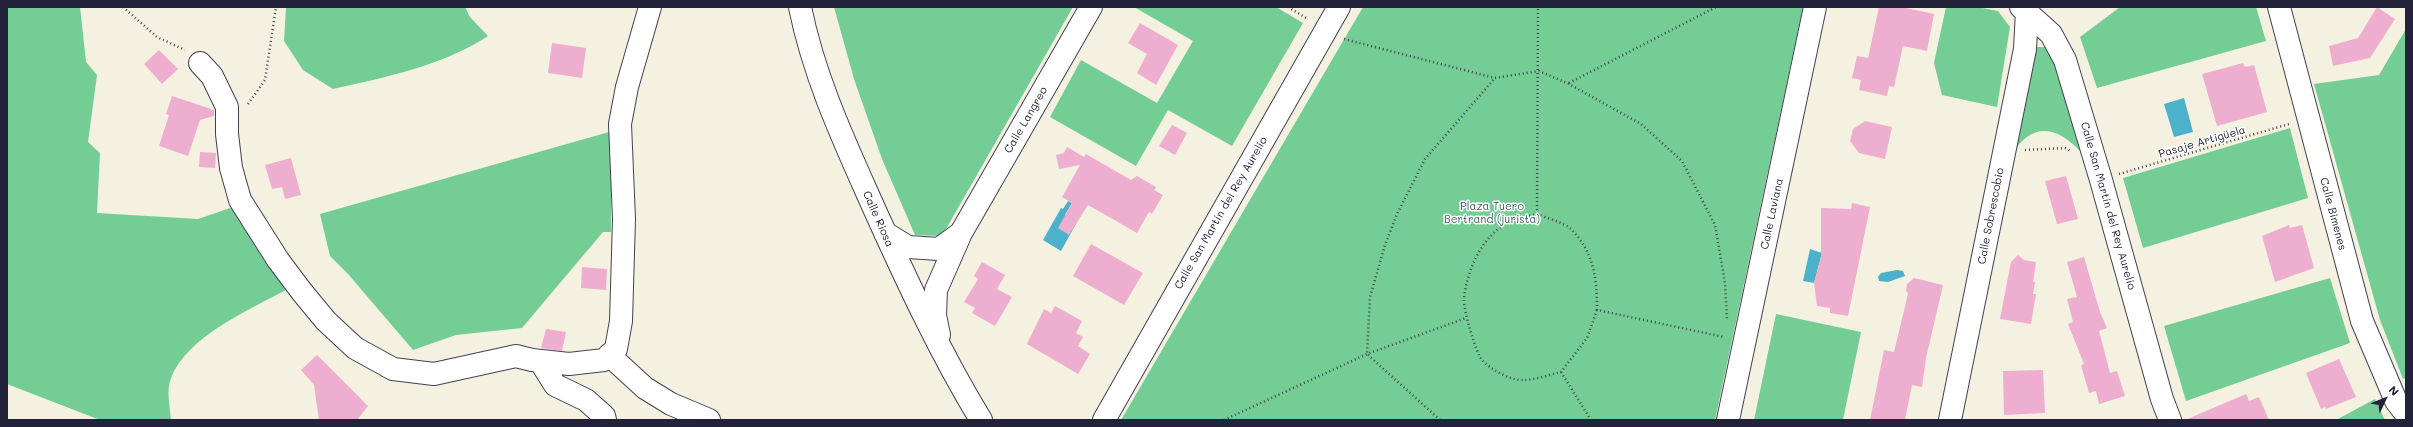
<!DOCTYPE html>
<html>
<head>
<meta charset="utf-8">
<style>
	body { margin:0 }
	#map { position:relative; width:2413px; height:427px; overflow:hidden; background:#f5f1e1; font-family:Mali,sans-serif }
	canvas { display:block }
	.frame { position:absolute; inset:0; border:8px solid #22223b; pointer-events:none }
	.north { position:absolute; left:2365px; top:379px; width:40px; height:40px; -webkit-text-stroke:3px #fff; paint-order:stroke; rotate:47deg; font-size:11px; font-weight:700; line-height:16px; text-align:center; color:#22223b }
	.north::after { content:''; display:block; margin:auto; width:14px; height:18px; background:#22223b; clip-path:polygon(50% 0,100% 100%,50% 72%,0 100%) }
</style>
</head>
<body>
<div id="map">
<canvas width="2413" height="427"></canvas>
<div class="frame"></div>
<div class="north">N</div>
</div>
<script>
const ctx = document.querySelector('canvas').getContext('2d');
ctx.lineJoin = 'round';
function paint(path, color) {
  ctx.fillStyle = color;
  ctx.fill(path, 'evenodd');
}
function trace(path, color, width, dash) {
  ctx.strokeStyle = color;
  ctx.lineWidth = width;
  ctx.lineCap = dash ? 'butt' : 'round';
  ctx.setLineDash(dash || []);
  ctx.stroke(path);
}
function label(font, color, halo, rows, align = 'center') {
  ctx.font = font + ' Mali,sans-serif';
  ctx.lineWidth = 3;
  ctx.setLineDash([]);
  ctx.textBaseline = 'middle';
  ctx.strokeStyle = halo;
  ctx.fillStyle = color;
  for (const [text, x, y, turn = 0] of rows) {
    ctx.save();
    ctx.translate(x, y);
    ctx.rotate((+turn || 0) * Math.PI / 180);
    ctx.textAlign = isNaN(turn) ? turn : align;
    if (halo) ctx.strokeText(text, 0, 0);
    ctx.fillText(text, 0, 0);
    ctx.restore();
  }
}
paint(new Path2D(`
	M 7,7 L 80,7 L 86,62 L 97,75 L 88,142 L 100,153 L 97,213 L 198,219 L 233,207 L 288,289 C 251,309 187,336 171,378 C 166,390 170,407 171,420 L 100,420 L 7,384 Z
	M 286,7 L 465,7 L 470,17 L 488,36 C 442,66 386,77 333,89 L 303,70 L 284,41 Z
	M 834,7 L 1073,7 L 942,236 L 915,235 L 882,159 L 854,79 Z
	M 1134,7 L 1276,7 L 1303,23 L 1232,146 L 1168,110 L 1136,166 L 1050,117 L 1081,60 L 1157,103 L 1193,41 Z
	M 1363,7 L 1803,7 L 1715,420 L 1121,420 Z
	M 1946,7 L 1977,7 L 1998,11 L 2010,27 L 1997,107 L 1942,95 L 1934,63 Z
	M 2120,7 L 2256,7 L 2266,41 L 2097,88 L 2080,37 Z
	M 2406,29 L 2406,378 L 2403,379 L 2380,320 L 2314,84 L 2379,75 Z
	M 2037,47 L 2045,47 C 2061,66 2073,126 2081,152 C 2056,125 2031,122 2011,156 Z
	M 2290,128 L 2308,198 L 2143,248 L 2123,178 Z
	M 609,132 L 611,170 L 611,232 L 603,232 L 522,328 L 456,335 L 413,350 L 348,274 L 330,256 L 320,214 Z
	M 2330,278 L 2350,343 L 2186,401 L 2164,326 Z
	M 1776,314 L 1861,332 L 1843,420 L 1754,420 Z
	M 2375,399 L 2385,420 L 2336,420 Z`), '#74cd94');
paint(new Path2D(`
	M 2184,98 L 2193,132 L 2174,137 L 2164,104 Z
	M 1068,201 L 1072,203 L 1065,215 L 1077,222 L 1061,251 L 1043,240 L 1061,208 L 1063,209 Z
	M 1810,249 L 1822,253 L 1814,283 L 1803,281 Z
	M 1897,270 L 1903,271 L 1905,276 L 1888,282 L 1879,281 L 1878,277 L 1881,273 Z`), '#4cb2cb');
paint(new Path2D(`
	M 1879,7 L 1901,7 L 1934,14 L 1927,51 L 1903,46 L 1894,87 L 1889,86 L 1887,96 L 1859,90 L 1861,80 L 1852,78 L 1857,56 L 1868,58 Z
	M 2377,7 L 2395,19 L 2370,58 L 2333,66 L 2329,46 L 2358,38 Z
	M 1140,23 L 1178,45 L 1156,85 L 1137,73 L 1147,54 L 1128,43 Z
	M 552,43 L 586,48 L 582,78 L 548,73 Z
	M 159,50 L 178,69 L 162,84 L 144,64 Z
	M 2243,63 L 2245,67 L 2254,65 L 2267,112 L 2217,126 L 2202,74 Z
	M 172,96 L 214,110 L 214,116 L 200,120 L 188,156 L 159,146 L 169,115 L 166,114 Z
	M 1865,121 L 1892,127 L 1885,159 L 1859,153 L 1850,141 L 1853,129 Z
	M 1172,125 L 1187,133 L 1175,155 L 1159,146 Z
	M 1067,147 L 1084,157 L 1086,154 L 1131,180 L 1137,176 L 1156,187 L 1154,190 L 1163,195 L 1152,214 L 1149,212 L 1137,233 L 1088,205 L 1069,235 L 1058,228 L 1072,203 L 1062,197 L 1080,165 L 1059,169 L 1056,155 L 1064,153 Z
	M 200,152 L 216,153 L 215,168 L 199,167 Z
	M 291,158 L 301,195 L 285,199 L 282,187 L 272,189 L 265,165 Z
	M 2066,176 L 2078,219 L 2057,224 L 2045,181 Z
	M 1852,203 L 1870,207 L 1848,316 L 1830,313 L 1830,308 L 1817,306 L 1814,283 L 1821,257 L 1821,208 L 1851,209 Z
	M 2289,225 L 2290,228 L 2302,225 L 2314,268 L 2275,282 L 2262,236 Z
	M 1091,244 L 1143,273 L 1124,305 L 1073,276 Z
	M 2018,255 L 2024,260 L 2036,262 L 2033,282 L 2035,282 L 2033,294 L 2036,294 L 2031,324 L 2000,319 L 2011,262 Z
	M 2084,257 L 2100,312 L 2107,328 L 2099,331 L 2110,373 L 2117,371 L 2125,396 L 2099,404 L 2096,391 L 2089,393 L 2081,365 L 2084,364 L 2068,324 L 2073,322 L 2067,299 L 2077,297 L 2067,262 Z
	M 982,262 L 1005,275 L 997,289 L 1012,297 L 995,326 L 972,313 L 975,308 L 964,302 L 978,279 L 974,276 Z
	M 582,267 L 607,269 L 606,290 L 581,288 Z
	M 1914,278 L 1943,285 L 1926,358 L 1922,387 L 1912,385 L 1905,420 L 1870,420 L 1884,350 L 1894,352 L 1908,294 L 1906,290 L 1907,284 Z
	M 1055,306 L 1082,321 L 1076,333 L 1083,337 L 1078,346 L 1090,354 L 1078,374 L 1027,344 L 1044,309 L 1051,313 Z
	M 546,329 L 566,332 L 562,351 L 541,348 Z
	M 317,355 L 368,406 L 357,420 L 319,420 L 314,385 L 301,370 Z
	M 2339,359 L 2356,397 L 2326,409 L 2325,407 L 2321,409 L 2306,373 Z
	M 2043,370 L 2045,413 L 2004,415 L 2003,371 Z
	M 2246,394 L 2249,401 L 2259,397 L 2269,420 L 2185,420 Z`), '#eeaecf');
const minor = new Path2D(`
	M 800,7 C 814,77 844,141 873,206 C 906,279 939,351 981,420
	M 2021,7 L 2051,34 L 2065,60 L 2101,180 L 2162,399 L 2170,420
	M 2279,7 L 2362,321 L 2396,401 L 2406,414
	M 200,63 L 212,76 L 227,107 L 227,134 L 231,168 L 240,200 L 278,260 L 302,292 L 326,321 L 355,348 L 393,369 L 434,374 L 516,356 L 532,360 L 569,364 L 604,360 L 616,349 L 621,321 L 624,219 L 620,124 L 627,87 L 650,7
	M 885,233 L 908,247 L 939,249 L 961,233
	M 939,335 L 935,315 L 936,290 L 961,233 L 1091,7
	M 609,355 L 645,388 L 671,404 L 709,420
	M 540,361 L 555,385 L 586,400 L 604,416 L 605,420
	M 1104,420 L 1339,7
	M 1728,420 L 1815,7
	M 1950,420 L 2025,49 L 2027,11`);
trace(minor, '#424154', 24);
trace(new Path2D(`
	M 123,7 L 157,37 L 185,50
	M 1288,7 L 1308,19
	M 1344,39 L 1495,78 L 1539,71 L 1569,84 L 1641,124 L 1682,161 L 1715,225 L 1725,283 L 1727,320
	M 1569,83 L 1716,7
	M 248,104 L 265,80 L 276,7
	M 2025,150 L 2065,148 L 2071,151
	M 2119,174 L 2289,124
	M 1537,214 L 1538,7
	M 1597,310 L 1587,338 L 1561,372 C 1549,375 1535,380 1523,380 C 1511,381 1490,369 1482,360 C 1476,353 1463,309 1464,299 C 1467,271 1480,240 1505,224 C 1513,219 1527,217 1537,214 C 1546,218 1563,222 1571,229 C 1594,252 1597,279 1597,310 L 1724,337
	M 1561,372 L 1591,420
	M 1224,420 L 1367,354 L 1466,318
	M 1440,420 L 1367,354 L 1370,297 L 1385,245 L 1397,214 L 1425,159 L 1495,78`), '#424154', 2.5, [1, 3]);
trace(minor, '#fff', 22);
label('11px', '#22223b', '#fff', [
	["Calle Langreo",1026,120,-60],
	["Pasaje Artigüela",2202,142,-16],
	["Calle San Martín del Rey Aurelio",2108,206,74],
	["Calle San Martín del Rey Aurelio",1221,213,-60],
	["Calle Laviana",1772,214,-78],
	["Calle Bimenes",2333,214,75],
	["Calle Sobrescobio",1991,216,-79],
	["Calle Riosa",878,219,66]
]);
label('11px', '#3f5e5a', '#fff', [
	["Plaza Tuero",1492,207],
	["Bertrand (jurista)",1492,220]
]);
</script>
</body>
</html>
